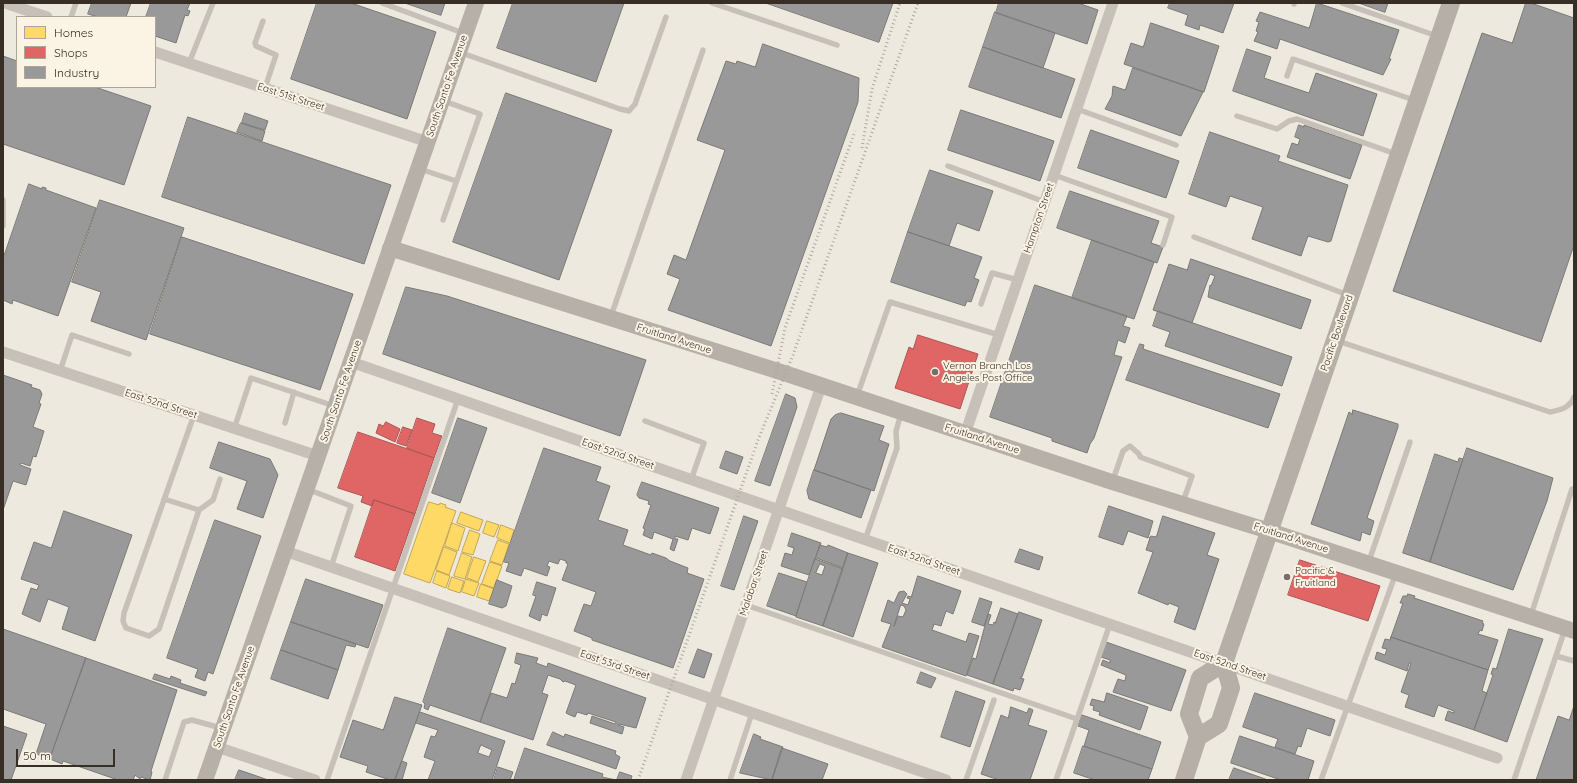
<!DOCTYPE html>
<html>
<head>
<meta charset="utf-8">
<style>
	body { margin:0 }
	#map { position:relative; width:1577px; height:783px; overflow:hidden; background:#ede9df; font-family:Quicksand,sans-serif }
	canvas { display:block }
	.frame { position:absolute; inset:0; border:4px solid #372e26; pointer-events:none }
	.legend { position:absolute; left:16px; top:16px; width:140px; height:72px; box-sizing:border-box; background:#fbf4e5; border:1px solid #ada599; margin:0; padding:5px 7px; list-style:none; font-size:12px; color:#372e26 }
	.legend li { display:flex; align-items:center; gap:8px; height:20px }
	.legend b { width:20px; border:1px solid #ada599 }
	.scale { position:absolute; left:16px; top:749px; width:99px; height:18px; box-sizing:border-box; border:2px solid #372e26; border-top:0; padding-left:5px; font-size:12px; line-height:14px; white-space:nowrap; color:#372e26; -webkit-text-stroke:3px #fbf4e5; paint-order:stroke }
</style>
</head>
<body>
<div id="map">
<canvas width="1577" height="783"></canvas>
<div class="frame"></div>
<ul class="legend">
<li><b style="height:11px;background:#ffd966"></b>Homes</li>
<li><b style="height:11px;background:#e06666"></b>Shops</li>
<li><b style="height:11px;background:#999"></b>Industry</li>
</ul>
<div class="scale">50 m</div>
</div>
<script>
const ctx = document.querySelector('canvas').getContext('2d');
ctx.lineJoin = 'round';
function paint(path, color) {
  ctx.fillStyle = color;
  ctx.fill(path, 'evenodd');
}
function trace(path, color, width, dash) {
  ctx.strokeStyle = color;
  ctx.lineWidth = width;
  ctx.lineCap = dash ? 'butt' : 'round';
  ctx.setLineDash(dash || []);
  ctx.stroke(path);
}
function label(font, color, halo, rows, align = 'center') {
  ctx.font = font + ' Quicksand,sans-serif';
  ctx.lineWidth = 4;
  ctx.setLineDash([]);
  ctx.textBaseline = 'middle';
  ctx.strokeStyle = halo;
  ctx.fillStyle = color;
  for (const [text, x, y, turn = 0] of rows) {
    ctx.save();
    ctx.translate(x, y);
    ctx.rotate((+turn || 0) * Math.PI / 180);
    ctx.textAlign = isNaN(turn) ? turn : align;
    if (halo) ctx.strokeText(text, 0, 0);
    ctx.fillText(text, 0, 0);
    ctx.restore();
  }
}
const homes = new Path2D(`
	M 429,502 L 439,505 L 440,503 L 446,505 L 445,507 L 456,511 L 430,583 L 404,574 Z
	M 461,512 L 483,520 L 479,531 L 457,523 Z
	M 487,521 L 499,525 L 494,537 L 483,533 Z
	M 452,523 L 465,528 L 458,551 L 445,546 Z
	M 501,525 L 514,530 L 510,543 L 497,538 Z
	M 470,530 L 480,534 L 473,555 L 462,552 Z
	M 498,540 L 509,544 L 502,565 L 490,561 Z
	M 444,547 L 457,552 L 449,575 L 436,570 Z
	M 462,553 L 472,557 L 465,579 L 454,576 Z
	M 474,557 L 486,561 L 478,582 L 467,578 Z
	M 490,562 L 502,566 L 494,588 L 482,584 Z
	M 437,571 L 450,576 L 446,588 L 433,583 Z
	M 452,577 L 464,581 L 460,593 L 448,589 Z
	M 466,579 L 479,583 L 474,596 L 462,592 Z
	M 481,584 L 494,589 L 489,601 L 477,597 Z`);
paint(homes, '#ffd966');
trace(homes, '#c3a653', 1);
const shops = new Path2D(`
	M 918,335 L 978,354 L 960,409 L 895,388 L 909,347 L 913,349 Z
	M 417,418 L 435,424 L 432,433 L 442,436 L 434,458 L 407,448 Z
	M 386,422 L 400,429 L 395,442 L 376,433 L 379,424 L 383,426 Z
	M 403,427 L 412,430 L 406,446 L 397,443 Z
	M 358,432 L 434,458 L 415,514 L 374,500 L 372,506 L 361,502 L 363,496 L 338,488 Z
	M 374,500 L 415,514 L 395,571 L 355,557 Z
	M 1300,560 L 1380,586 L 1368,621 L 1288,595 Z`);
paint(shops, '#e06666');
trace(shops, '#ad5553', 1);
const industry = new Path2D(`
	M 92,3 L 131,3 L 126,17 L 98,17 L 88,14 Z
	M 151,3 L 190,3 L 187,10 L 190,11 L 188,16 L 185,15 L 176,43 L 155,36 L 155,17 L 146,17 Z
	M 317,3 L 351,3 L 436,32 L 407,119 L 291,79 Z
	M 405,3 L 445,3 L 441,15 Z
	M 513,3 L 624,3 L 596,82 L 497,48 Z
	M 766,3 L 893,3 L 879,42 Z
	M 999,3 L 1078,3 L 1098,10 L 1087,44 L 996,13 Z
	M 1170,3 L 1234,3 L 1223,33 L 1200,25 L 1199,30 L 1185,25 L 1188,15 L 1168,8 Z
	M 1317,3 L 1399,30 L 1389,59 L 1391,59 L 1383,75 L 1280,39 L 1277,49 L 1254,41 L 1258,32 L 1256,31 L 1259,22 L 1256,21 L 1260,12 L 1309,28 Z
	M 1359,3 L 1388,3 L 1385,12 Z
	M 1526,3 L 1531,3 L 1574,18 L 1574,245 L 1541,342 L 1393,291 L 1482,33 L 1512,43 Z
	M 995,12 L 1055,33 L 1043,68 L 983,47 Z
	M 1151,23 L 1219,46 L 1204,92 L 1124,64 L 1131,43 L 1143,47 Z
	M 763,44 L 859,78 L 858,102 L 771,346 L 668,310 L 680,279 L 667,274 L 674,255 L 686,260 L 725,150 L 697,140 L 726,61 L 736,64 L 737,61 L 755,67 Z
	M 983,47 L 1075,79 L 1061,118 L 969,87 Z
	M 1247,49 L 1271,57 L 1264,78 L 1309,93 L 1316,73 L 1377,94 L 1363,136 L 1233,91 Z
	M 3,56 L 17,61 L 17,87 L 95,87 L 151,106 L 124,185 L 3,144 Z
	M 1133,68 L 1203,92 L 1181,136 L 1105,109 L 1112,96 L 1113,86 L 1125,90 Z
	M 506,93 L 612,130 L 559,280 L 453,242 Z
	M 961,110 L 1054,141 L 1040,181 L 948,150 Z
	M 245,113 L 268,121 L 265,130 L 242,123 Z
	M 188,117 L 391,185 L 364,264 L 162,197 Z
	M 241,123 L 265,131 L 262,141 L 237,132 Z
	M 1299,125 L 1304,127 L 1304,125 L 1362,145 L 1350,179 L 1287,157 L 1292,143 L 1298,145 L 1300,139 L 1295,137 Z
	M 1091,130 L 1179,161 L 1166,198 L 1078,168 Z
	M 1210,132 L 1280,156 L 1278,161 L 1348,185 L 1331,241 L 1328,242 L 1308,236 L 1301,256 L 1252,239 L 1263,207 L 1230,196 L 1226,207 L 1189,194 Z
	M 930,170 L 993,191 L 979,231 L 957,223 L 949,246 L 908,232 Z
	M 29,184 L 42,189 L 42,187 L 46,188 L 46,190 L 96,208 L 58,316 L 13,300 L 12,304 L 3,300 L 3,259 Z
	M 1070,191 L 1159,221 L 1151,243 L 1163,247 L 1157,263 L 1057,228 Z
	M 100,200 L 184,228 L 146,340 L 91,321 L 101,292 L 72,282 Z
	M 908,232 L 982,257 L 974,278 L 979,280 L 971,302 L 967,301 L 965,306 L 891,282 Z
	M 182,237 L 353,294 L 320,390 L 150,334 Z
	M 1092,240 L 1154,262 L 1134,319 L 1072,298 Z
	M 1191,259 L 1311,300 L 1301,329 L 1208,297 L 1210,285 L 1211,286 L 1215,276 L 1210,274 L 1192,323 L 1153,310 L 1169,264 L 1187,270 Z
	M 1035,285 L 1127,316 L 1123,326 L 1130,328 L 1125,343 L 1118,340 L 1114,355 L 1122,357 L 1094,438 L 1090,444 L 1087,453 L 1052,441 L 1052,438 L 990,417 Z
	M 406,287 L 447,296 L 646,360 L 620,436 L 383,354 Z
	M 1158,311 L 1292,357 L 1282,386 L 1165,346 L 1170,332 L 1153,326 Z
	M 1140,344 L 1144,345 L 1143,349 L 1280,394 L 1268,428 L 1126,380 Z
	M 3,375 L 32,385 L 31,387 L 40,390 L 42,394 L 39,403 L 41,404 L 33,427 L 44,431 L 36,457 L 33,456 L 30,466 L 21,463 L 20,465 L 31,469 L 26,485 L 13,481 L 3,510 Z
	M 786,394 L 795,398 L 797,407 L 770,486 L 755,481 Z
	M 1353,410 L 1398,424 L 1398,427 L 1367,518 L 1374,521 L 1370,535 L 1362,532 L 1360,541 L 1311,524 L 1349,412 L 1352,414 Z
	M 841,413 L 884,426 L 879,440 L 889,444 L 874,491 L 814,470 L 831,419 L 835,415 Z
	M 458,418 L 487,428 L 460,503 L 432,493 Z
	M 219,442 L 270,459 L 278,475 L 263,518 L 237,509 L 247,481 L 210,468 Z
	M 544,448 L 601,467 L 596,481 L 610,486 L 598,520 L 628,530 L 623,545 L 651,555 L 652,553 L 666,558 L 670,561 L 688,568 L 687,573 L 704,579 L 673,668 L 592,640 L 592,638 L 574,631 L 584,604 L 591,606 L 596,592 L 562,580 L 568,564 L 566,563 L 566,561 L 560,559 L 558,564 L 549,561 L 547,566 L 550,567 L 547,576 L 524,568 L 521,576 L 506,571 L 509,563 L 504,562 Z
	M 1467,448 L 1553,478 L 1547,501 L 1513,590 L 1430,562 Z
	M 726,451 L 743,457 L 737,474 L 720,468 Z
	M 1435,454 L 1458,462 L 1459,458 L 1463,459 L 1430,562 L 1403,553 Z
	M 814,470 L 871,490 L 861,518 L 809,499 L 807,491 Z
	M 642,482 L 719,508 L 710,534 L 692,528 L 688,540 L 675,536 L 675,539 L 678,539 L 674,551 L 670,549 L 673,539 L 654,532 L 652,539 L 643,535 L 645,529 L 643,528 L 651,505 L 648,504 L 649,501 L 639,498 L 637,495 Z
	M 1109,506 L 1153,521 L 1148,538 L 1128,531 L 1123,545 L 1099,537 Z
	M 64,511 L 132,535 L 95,641 L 62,629 L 69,607 L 48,599 L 40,622 L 22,614 L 31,588 L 37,590 L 39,585 L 21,579 L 34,542 L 51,548 Z
	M 744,516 L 758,521 L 734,590 L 721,586 Z
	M 1163,516 L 1215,533 L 1207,555 L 1219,559 L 1195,630 L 1174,622 L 1179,607 L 1169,603 L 1168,605 L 1138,593 L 1153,552 L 1146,550 L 1150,538 L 1149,538 L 1151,536 L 1156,537 Z
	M 215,520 L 261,536 L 213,674 L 208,672 L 205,681 L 195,677 L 198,669 L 167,658 Z
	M 792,533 L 821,543 L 809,575 L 781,566 L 785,553 L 792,555 L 794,548 L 788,546 Z
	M 820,545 L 827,547 L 828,545 L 848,553 L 843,568 L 816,558 Z
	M 1020,549 L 1043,557 L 1039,570 L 1015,562 Z
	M 848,553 L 878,563 L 853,637 L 823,626 Z
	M 815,559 L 843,569 L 823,626 L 796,617 ZM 820,564 L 825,566 L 822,575 L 816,573 Z
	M 779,573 L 807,582 L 796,616 L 767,606 Z
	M 918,576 L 961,591 L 953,614 L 946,611 L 941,626 L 934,624 L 932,630 L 966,642 L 969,633 L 979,636 L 966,676 L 882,647 L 891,624 L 881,621 L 888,600 L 894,603 L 899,592 L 904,591 L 907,594 L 902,603 L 908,605 L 910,599 L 907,598 L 908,596 L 911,597 ZM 901,605 L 904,606 L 906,610 L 903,617 L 898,616 L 894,626 Z
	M 306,579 L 383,605 L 368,648 L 291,622 Z
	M 497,580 L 512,586 L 506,606 L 502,608 L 489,604 Z
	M 537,582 L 556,588 L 547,616 L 542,614 L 540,621 L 529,616 L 536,596 L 533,595 Z
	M 1408,594 L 1415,596 L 1414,598 L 1483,621 L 1482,623 L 1484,624 L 1482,631 L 1480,630 L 1478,634 L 1498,640 L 1488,670 L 1391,637 L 1403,603 L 1400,603 L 1403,596 L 1407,596 Z
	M 980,598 L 992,602 L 984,626 L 972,622 Z
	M 1001,608 L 1018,614 L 993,684 L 967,675 L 973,658 L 976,659 L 988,614 L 991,615 L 988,624 L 993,625 L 994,622 L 995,623 Z
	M 1019,612 L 1042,620 L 1022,677 L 1020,678 L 1024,679 L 1020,690 L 1014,688 L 1013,691 L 993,684 Z
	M 291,622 L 356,644 L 355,647 L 346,645 L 338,670 L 281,650 Z
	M 448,628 L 506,648 L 480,722 L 430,705 L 428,710 L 424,708 L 425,704 L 423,702 Z
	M 3,629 L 86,658 L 50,758 L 36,754 L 46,724 L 3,709 Z
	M 1509,629 L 1543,639 L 1507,742 L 1474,730 L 1493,675 L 1491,674 L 1493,668 L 1496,669 Z
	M 1391,637 L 1488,670 L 1482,691 L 1487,693 L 1474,730 L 1445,720 L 1448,711 L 1454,713 L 1454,711 L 1438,705 L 1434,717 L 1405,707 L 1409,695 L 1401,692 L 1411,663 L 1409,663 L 1407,671 L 1375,659 L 1377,652 L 1385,655 L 1387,649 L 1382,648 L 1385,639 L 1390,640 Z
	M 1106,642 L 1186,670 L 1171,711 L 1113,692 L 1118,679 L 1125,681 L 1126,675 L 1101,665 L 1103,660 L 1110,663 L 1110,660 L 1101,657 Z
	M 698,649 L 712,654 L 704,678 L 689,673 Z
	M 281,650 L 338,670 L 328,699 L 271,679 Z
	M 517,653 L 538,658 L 536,663 L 547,667 L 548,663 L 646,698 L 636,728 L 619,724 L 618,725 L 624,727 L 622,734 L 590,723 L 592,716 L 615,724 L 616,722 L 588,713 L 587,715 L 577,712 L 575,717 L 570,715 L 566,713 L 576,685 L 565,681 L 563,682 L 560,679 L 548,675 L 542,693 L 548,695 L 533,740 L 480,722 L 491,693 L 507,698 L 512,683 L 515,684 L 521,665 L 515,663 Z
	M 86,658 L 177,690 L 151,771 L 152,772 L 150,780 L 141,777 L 140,779 L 135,775 L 133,780 L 118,780 L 63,761 L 62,764 L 50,759 Z
	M 921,672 L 936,678 L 931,688 L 917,683 Z
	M 155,674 L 170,679 L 171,676 L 181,680 L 180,683 L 207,692 L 205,696 L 153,679 Z
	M 956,691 L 985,701 L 970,747 L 941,737 Z
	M 1107,693 L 1148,707 L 1141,728 L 1140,730 L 1099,715 L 1100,712 L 1093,710 L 1094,706 L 1090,705 L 1092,699 L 1104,702 Z
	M 1255,693 L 1335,720 L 1330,736 L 1307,728 L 1301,747 L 1298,746 L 1295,754 L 1275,747 L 1278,739 L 1243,727 Z
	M 395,697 L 422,705 L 395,780 L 390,780 L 366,772 L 368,766 L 340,757 L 353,720 L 383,730 Z
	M 1574,706 L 1574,780 L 1536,780 L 1558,716 L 1569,720 Z
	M 1011,707 L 1027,713 L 1029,708 L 1033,710 L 1028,725 L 1047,731 L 1030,780 L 999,780 L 981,774 L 1001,715 L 1008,718 Z
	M 420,712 L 505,741 L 492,780 L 428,780 L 435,761 L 424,757 L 431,736 L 435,737 L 438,730 L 416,723 ZM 481,745 L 492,750 L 489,757 L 478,753 Z
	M 1082,715 L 1161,742 L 1152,769 L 1084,746 L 1089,730 L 1078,726 Z
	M 3,726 L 27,734 L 11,780 L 3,780 Z
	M 553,732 L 564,737 L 565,734 L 616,751 L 615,754 L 620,757 L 616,769 L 547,745 Z
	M 754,734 L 761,737 L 760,739 L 783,747 L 772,780 L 740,773 Z
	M 1240,736 L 1314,761 L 1308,780 L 1281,780 L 1231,763 Z
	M 1083,746 L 1152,769 L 1148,780 L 1095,780 L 1074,773 Z
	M 525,748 L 603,774 L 602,777 L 616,780 L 514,780 Z
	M 782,748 L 828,764 L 822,780 L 772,780 Z
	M 402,761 L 407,763 L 402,780 L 395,780 Z
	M 498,767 L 513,772 L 510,780 L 494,780 Z
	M 1234,768 L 1268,780 L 1229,780 Z
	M 239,770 L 251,774 L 268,780 L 235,780 Z
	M 620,772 L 632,776 L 631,780 L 617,780 Z`);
paint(industry, '#999');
trace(industry, '#7c7976', 1);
trace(new Path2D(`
	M 382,3 L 463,33
	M 712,3 L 837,45
	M 1342,3 L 1437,36
	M 1294,4 L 1294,3
	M 71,17 L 76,3
	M 263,21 L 255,43 L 256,46 L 276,55 L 265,88
	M 459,52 L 620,109 L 629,111 L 635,104 L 666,17
	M 189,63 L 213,3
	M 1287,76 L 1293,59 L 1414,100
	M 1077,109 L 1176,145
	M 1237,116 L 1277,129 L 1289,121 L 1297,119 L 1396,154
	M 948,166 L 1045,202
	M 420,169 L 456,181
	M 1054,175 L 1172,217 L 1163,245
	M 3,200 L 3,226
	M 443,220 L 480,114 L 444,101
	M 1194,237 L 1348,295
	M 981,304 L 992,273 L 1018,280
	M 611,316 L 703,50
	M 1338,341 L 1550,412 C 1560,410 1570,408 1574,397
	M 60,371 L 72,335 L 129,354
	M 857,396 L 890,302 L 999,335
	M 194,415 L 124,613 L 123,621 L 126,628 L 149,636 L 159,629 L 199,510 L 213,500 L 220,479
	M 645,421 L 704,443 L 691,480
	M 285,423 L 294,392
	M 234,429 L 251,378 L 334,406
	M 1113,480 L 1123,451 L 1130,446 L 1139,454 L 1140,457 L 1192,476 L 1183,502
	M 307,489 L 351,506 L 331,567
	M 164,499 L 199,510
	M 865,540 L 897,448 L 896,431 L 901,414
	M 1369,561 L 1410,442
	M 746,605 L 1077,719
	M 1531,615 L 1572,489
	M 1556,656 L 1574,661
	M 165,780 L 184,722 L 192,720 L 221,728
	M 327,780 L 458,399
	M 730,780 L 752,713
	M 966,780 L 994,700
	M 1056,780 L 1110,624
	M 1321,780 L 1396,573
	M 1514,780 L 1565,629`), '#c6c0b8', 5.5);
trace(new Path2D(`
	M 5,3 L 47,17
	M 155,52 L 428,142
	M 3,352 L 318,456
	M 351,362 L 1497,758
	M 965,434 L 1113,3
	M 285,551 L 946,780
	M 217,747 L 315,780
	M 686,780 L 821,386`), '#c6c0b8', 11);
trace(new Path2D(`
	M 390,248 L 784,373 L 1112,482 L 1269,531 L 1574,631
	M 205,780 L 476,3`), '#b7b0a8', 16);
trace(new Path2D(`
	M 1198,737 L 1189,714 L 1200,678 L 1224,663
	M 1184,780 L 1198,737 L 1219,724 L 1231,688 L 1224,663 L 1451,3`), '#b5afa7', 18);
trace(new Path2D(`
	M 862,148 L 872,89 L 900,3
	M 772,394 L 785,328 L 855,131
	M 638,780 L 758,440 L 793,355 L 918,3`), '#ada9a3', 3, [1, 3]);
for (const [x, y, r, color] of [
	[935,372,4,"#776f67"],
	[1287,577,4,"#776f67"]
]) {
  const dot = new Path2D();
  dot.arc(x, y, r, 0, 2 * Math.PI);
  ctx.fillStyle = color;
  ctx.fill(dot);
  trace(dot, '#fbf4e5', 1.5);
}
label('10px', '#372e26', '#fbf4e5', [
	["South Santa Fe Avenue",447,86,-71],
	["East 51st Street",291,97,18],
	["Hampton Street",1039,218,-71],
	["Pacific Boulevard",1337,333,-71],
	["Fruitland Avenue",674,339,18],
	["South Santa Fe Avenue",341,391,-71],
	["East 52nd Street",161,404,18],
	["Fruitland Avenue",982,439,18],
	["East 52nd Street",618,454,19],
	["Fruitland Avenue",1291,538,18],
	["East 52nd Street",924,560,19],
	["Malabar Street",754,583,-71],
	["East 53rd Street",615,665,19],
	["East 52nd Street",1230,665,19],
	["South Santa Fe Avenue",234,697,-71]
]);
label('10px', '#372e26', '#fbf4e5', [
	["Vernon Branch Los",943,366],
	["Angeles Post Office",943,378],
	["Pacific &",1295,571],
	["Fruitland",1295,583]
], 'left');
</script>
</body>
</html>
